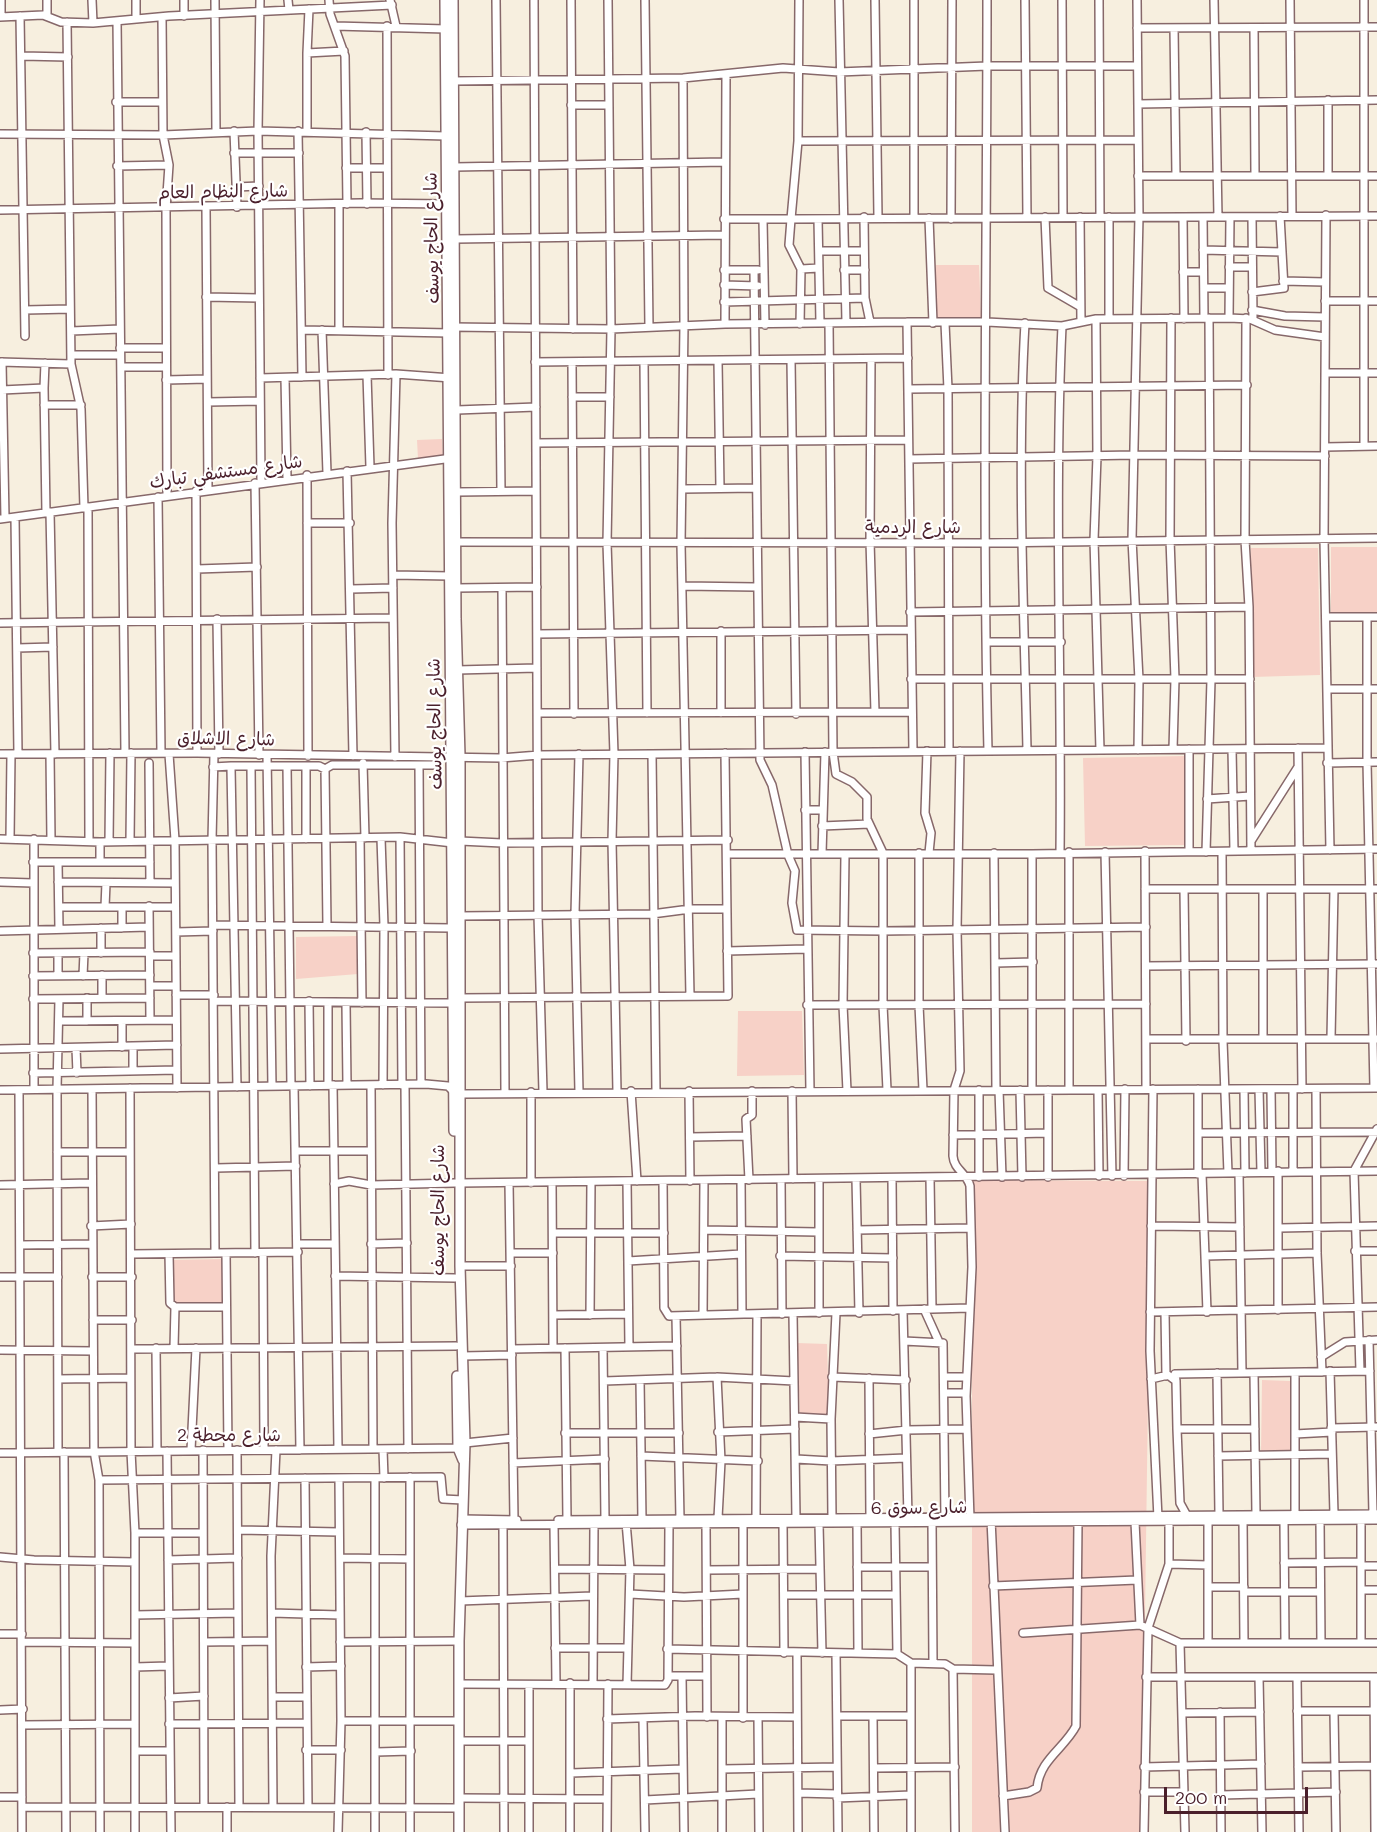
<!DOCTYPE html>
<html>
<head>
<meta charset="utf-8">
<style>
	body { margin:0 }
	#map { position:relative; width:1377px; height:1832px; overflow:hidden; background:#f7efdf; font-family:Mali,sans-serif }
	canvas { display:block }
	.scale { position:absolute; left:1164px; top:1787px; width:144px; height:27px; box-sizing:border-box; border:3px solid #4a1f2b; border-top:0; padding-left:8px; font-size:18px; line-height:21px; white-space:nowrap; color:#4a1f2b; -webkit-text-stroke:4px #fff; paint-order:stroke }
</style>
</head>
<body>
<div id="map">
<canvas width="1377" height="1832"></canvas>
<div class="scale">200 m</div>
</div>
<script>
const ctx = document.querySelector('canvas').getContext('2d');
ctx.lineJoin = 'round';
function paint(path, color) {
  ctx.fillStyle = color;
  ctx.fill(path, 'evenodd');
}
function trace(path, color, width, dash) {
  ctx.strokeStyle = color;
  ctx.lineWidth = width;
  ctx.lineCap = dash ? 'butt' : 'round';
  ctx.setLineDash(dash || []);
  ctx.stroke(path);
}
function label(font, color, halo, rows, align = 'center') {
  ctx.font = font + ' Mali,"Playpen Sans Arabic",sans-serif';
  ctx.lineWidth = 4.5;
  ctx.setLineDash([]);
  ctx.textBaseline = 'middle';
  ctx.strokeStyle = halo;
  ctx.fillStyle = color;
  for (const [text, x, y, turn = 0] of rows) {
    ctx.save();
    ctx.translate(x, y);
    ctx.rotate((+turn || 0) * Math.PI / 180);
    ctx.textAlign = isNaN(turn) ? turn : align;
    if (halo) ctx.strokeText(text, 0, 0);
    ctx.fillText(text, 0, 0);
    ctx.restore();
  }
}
paint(new Path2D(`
	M 936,265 L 979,265 L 981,320 L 936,320 Z
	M 442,439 L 443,458 L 418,459 L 417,440 Z
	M 1331,547 L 1377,547 L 1377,615 L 1331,613 Z
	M 1251,548 L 1318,548 L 1320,675 L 1252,677 Z
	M 1185,756 L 1186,845 L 1085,846 L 1083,758 Z
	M 357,936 L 358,974 L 296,979 L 296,937 Z
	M 738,1011 L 802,1011 L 804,1075 L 737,1076 Z
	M 972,1180 L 1151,1181 L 1142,1832 L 972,1832 Z
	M 223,1259 L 223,1302 L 174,1303 L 173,1260 Z
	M 797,1343 L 827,1344 L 829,1415 L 800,1414 Z
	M 1262,1380 L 1290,1381 L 1291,1452 L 1261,1452 Z`), '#f7d1c7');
const minor = new Path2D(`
	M 1,0 L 1,17
	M 92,0 L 93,23
	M 136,0 L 136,19
	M 184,0 L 184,16
	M 215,0 L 216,132
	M 260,0 L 258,131 L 261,482
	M 288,0 L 289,10
	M 329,0 L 330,14 L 345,56 L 347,204
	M 390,0 L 396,26
	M 496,0 L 501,490
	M 534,0 L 538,915 L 543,1092
	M 571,0 L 573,329
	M 608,0 L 611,329 L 607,543 L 614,754 L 612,841 L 617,1092
	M 645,0 L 649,327
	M 839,0 L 846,322
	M 875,0 L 878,217
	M 914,0 L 914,218
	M 987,0 C 987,250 982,501 988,751
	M 1025,0 L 1027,218
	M 1062,0 L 1063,217
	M 1099,0 L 1100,217
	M 1137,0 L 1139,216 L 1132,539 L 1139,680 L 1138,750
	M 1214,0 L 1218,217
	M 1290,0 L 1292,216
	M 1364,0 L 1364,446
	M 47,15 L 47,0
	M 20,16 L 25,336
	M 0,17 L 43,15 L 61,22 L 93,23 L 169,16 L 392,5
	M 162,17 L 163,135 L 169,165 L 166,209 L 167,495
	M 117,21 L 125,753
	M 67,22 L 71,364 L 81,409 L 84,508
	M 335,26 L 446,29
	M 387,26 L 388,375
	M 1137,28 L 1377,27
	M 1174,28 L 1176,176
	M 1254,28 L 1255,175
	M 307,53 L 309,9
	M 22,56 L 68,57
	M 683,78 L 684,325 L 681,544 L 690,996
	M 454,81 L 683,78 L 783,68 L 839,72 L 987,66 L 1137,66
	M 1328,100 L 1328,176
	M 116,102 L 162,102
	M 1138,104 L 1377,100
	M 571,105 L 608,105
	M 234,131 L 237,207
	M 298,131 L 302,377
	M 307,131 L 307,53 L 344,51
	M 366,132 L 367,204
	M 0,134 L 163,135 L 258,131 L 446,136
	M 798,141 L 1138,140
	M 234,153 L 299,153
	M 117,166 L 169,165
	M 455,167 L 724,162
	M 346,168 L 387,168
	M 1138,176 L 1377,176
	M 236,187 L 259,186
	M 339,204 L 339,330
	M 206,208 L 208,489
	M 0,210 L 361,203 L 448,204
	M 1326,215 L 1324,539 L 1330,850
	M 864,217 L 865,298 L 870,322
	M 1045,217 L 1048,288 L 1079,306
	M 1080,217 L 1081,322
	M 1183,217 L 1184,319
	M 1203,217 L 1204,318
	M 1252,217 L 1253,320
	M 929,218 L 933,323
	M 724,219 L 791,219 L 798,141 L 799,0
	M 818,219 L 820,323
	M 951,219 L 952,0
	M 763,220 L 765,325
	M 456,239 L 724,235
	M 1203,250 L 1282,252
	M 819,251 L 864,251
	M 1229,267 L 1251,267
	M 801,269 L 819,268
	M 724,270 L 758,270
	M 754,270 L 760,760 L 772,785 L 788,855 L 795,871 L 792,903 L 797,930 L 883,931 L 1146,927
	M 844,270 L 865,270
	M 1183,272 L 1203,272
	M 1283,281 L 1325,282
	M 724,285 L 758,286
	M 1204,288 L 1229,288
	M 1252,292 L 1284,288 L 1280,216
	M 206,297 L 259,298
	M 1325,301 L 1377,301
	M 724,302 L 865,298
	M 25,310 L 70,309
	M 1252,310 L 1285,316 L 1325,317
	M 1171,318 L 1170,539 L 1175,679 L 1173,749
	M 1229,318 L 1230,217
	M 1246,318 L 1245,540 L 1249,607 L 1251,851
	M 1096,319 L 1097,456 L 1094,540 L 1100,750
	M 1109,319 L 1109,217
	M 907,322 L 913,751
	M 829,323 L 833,752 L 836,774 L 852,782 L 867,797 L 867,819 L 883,853 L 883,1005 L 887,1090
	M 945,323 L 948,389 L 949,751
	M 1025,323 C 1017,466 1024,608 1027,750
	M 725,324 L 726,75
	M 800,324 L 801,269 L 789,245 L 791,219 L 1377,216
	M 452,327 L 611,329 L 725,324 L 907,322 L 987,322 L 1062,326 L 1096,319 L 1229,318 L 1250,319 L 1275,330 L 1325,337
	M 302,330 L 449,333
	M 322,330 L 327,473
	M 71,331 L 120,329
	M 120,348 L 165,348
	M 71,355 L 120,355
	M 871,359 L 870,541 L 875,712
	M 791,360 L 796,714
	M 644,361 L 647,713
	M 718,361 L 720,488
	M 0,362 L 71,364
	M 2,362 L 5,518
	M 535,362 L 908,358
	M 572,362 L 574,714
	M 121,367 L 166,367
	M 1325,373 L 1377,373
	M 367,375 L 370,467
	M 260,378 L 396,374 L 451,378
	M 285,378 L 287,478
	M 166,380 L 207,379
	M 44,388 L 45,363
	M 909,389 L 1247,385
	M 2,390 L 44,388 L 46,513
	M 572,397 L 610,397
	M 208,402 L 260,401
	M 44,405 L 81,405
	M 457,410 L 536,407
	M 536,443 L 908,440
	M 1325,447 L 1377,446
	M 909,459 L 1134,455 L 1325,456
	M 347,471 L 353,756
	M 307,475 L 308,756
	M 255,483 L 259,755
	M 683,489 L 756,488
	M 196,491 L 197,753
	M 457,492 L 536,491
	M 158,497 L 161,753
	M 88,507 L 89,840
	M 50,512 L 55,754
	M 15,517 L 18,754
	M 0,519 L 452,458
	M 307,523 L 350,523
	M 452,542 L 984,543 L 1377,538
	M 197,569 L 257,567
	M 393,575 L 450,576
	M 683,586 L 756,587
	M 456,588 L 537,587
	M 502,588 L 505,1092
	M 351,589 L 393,588
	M 910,612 L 1249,607
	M 1327,617 L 1377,617
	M 1367,617 L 1367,762 L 1374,1088
	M 217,619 L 219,754
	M 0,623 L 393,618
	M 721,631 L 721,713
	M 537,634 L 910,630
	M 986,642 L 1061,642
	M 17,648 L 53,647
	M 457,670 L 537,668
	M 911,679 L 1250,679
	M 1327,689 L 1377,689
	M 538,713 L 911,712
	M 1298,748 L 1302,1089
	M 1189,749 L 1189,851
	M 1232,749 L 1234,851
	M 927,751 L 925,813 L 931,833 L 929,853
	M 960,751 L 957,930 L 960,1071 L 954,1090 L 953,1156 C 954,1170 967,1173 970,1186 L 972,1267 L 966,1396 L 970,1519
	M 805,752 L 810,1091
	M 0,754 L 197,753 L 501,758 L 539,755 L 1326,748
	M 50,754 L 51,840
	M 169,754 L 175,840 L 177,1088
	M 214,754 L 212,840 L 215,1253
	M 652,754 L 656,1091
	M 267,755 L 272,1086
	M 395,757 L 392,523 L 396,374
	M 149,763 L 150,883
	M 363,763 L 365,838
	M 1327,763 L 1377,762
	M 419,765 L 421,1084
	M 231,766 L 319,766 L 325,769 L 332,765 L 435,765
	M 251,766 L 255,1253
	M 287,766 L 291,1086
	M 306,766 L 306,839
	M 213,767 L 231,766 L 231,768 L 237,1087
	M 325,769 L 327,926
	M 1207,799 L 1250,796
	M 805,810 L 823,810
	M 822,826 L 869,824
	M 400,837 L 402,1085
	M 360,838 L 362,1003
	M 381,838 L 384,926 L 383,1085
	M 0,839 L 100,842 L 400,837 L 453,843
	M 10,839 L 11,754
	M 34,839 L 34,1089
	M 130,841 L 131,753
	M 460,841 L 502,843 L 728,840
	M 1251,841 L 1298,767
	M 100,842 L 100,862
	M 109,842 L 110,753
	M 1145,851 L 1146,1089
	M 1105,852 L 1112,1176
	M 1206,852 L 1211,680 L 1209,318
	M 1222,852 L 1223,1041 L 1228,1173
	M 919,853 L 919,1005 L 923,1090
	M 994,853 L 996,1090
	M 1060,853 C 1062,677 1054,502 1062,326
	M 728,854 L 1032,854 L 1377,849
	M 822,854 L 825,752
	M 845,855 L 843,1005 L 847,1091
	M 33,862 L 150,862
	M 58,862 L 59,929
	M 0,882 L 33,883
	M 58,882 L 175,883
	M 1145,889 L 1377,889
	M 1184,889 L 1186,1041
	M 1263,889 L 1263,1038
	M 149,906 L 150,1020
	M 59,907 L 175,907
	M 105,907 L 106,883
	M 122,907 L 122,928
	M 460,916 L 652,914 L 690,909 L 727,909
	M 213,925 L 451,928
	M 101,928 L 101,953
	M 0,931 L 149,927
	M 176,932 L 213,931
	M 727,951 L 806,949
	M 33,953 L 150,952
	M 58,953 L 58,976
	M 150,956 L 176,956
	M 996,963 L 1033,962
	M 1146,966 L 1377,964
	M 33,976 L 150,975
	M 83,976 L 84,953
	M 150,986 L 176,986
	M 176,995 L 214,995
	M 102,998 L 102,975
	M 460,998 L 728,996 L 725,753
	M 33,999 L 150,998
	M 214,1001 L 452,1003
	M 309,1001 L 310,1086
	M 346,1004 L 347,1085
	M 807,1005 L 1146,1004
	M 59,1021 L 176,1020
	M 87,1021 L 87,998
	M 1331,1038 L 1334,889
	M 1147,1039 L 1377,1039
	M 122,1047 L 122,1021
	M 133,1047 L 133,1071
	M 76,1048 L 77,1073
	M 0,1049 L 177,1045
	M 33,1073 L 177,1070
	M 328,1085 L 328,1003
	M 333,1085 L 338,1449
	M 371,1085 L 373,1449
	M 405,1085 L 408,1449
	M 294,1086 L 300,1450
	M 130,1088 L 131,1451 L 135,1533 L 135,1832
	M 92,1089 L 94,1451 L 99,1480 L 100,1832
	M 1153,1089 L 1150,1351 L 1158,1518
	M 1198,1089 L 1198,1174
	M 1244,1089 L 1245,1173
	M 1259,1089 L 1261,1172
	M 1271,1089 L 1272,1172
	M 1316,1089 L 1317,1253 L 1322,1372
	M 0,1090 L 426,1084 L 448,1086 L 454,1092 L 462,1094 L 1377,1088
	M 19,1090 L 22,1832
	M 979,1090 L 979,1177
	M 999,1090 L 1002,1177
	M 1020,1090 L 1022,1177
	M 1032,1090 L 1032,854
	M 1069,1090 L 1069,852
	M 1098,1090 L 1099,1176
	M 631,1091 L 637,1181
	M 689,1091 L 690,1181
	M 792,1091 L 793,1179
	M 579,1092 L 575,914 L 579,754
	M 1198,1133 L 1377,1132
	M 953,1135 L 1048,1133
	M 690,1137 L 747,1136
	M 296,1151 L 371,1151
	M 57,1152 L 129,1152
	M 216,1168 L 296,1166
	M 1293,1170 L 1293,1089
	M 1278,1171 L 1278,1310
	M 1239,1173 L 1242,1372
	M 1202,1174 L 1207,1312
	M 1124,1176 L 1125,1089
	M 1048,1177 L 1048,1090
	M 892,1178 L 893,1311
	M 930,1178 L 932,1309
	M 819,1179 L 819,1313
	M 856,1179 L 859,1313
	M 741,1180 L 742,1314
	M 749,1180 L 746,1119 L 752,1115 L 752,1091
	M 781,1180 L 782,1314
	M 627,1181 L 629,1347
	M 663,1181 L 664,1308 L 669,1316 L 970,1308
	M 460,1183 L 1377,1171
	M 509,1183 L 514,1520
	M 531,1183 L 531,1092
	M 552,1183 L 553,1348
	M 334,1184 L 349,1181 L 371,1185 L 455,1183
	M 0,1185 L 91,1183
	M 91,1226 L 131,1224
	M 1151,1226 L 1240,1227
	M 1280,1228 L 1377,1226
	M 704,1230 L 818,1232
	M 857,1230 L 971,1228
	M 553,1233 L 664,1233
	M 298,1244 L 335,1244
	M 371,1244 L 407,1243
	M 20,1245 L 91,1244
	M 1355,1251 L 1377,1251
	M 226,1253 L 228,1450
	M 263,1253 L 264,1449
	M 510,1253 L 553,1253
	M 132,1254 L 298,1252
	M 169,1254 L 170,1303 L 175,1307 L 174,1348
	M 780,1256 L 893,1258
	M 1206,1256 L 1317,1253
	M 628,1261 L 741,1254
	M 460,1266 L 511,1266
	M 335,1276 L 455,1278
	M 0,1277 L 58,1277
	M 92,1277 L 132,1277
	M 175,1307 L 226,1307
	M 924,1309 L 939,1342
	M 903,1311 L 908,1517
	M 1150,1312 L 1377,1307
	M 1165,1312 L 1166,1376
	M 793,1314 L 796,1518
	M 553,1315 L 628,1314
	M 590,1315 L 591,1182
	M 703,1315 L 704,1180
	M 676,1316 L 680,1519
	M 93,1320 L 132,1320
	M 1369,1340 L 1373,1514
	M 904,1341 L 943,1343 L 945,1521
	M 156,1348 L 157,1451
	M 565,1348 L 567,1520
	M 603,1348 L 605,1520
	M 131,1349 L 456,1346
	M 512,1349 L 677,1346
	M 0,1350 L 93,1351
	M 462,1356 L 512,1355
	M 1321,1357 L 1345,1342 L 1377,1340
	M 1330,1371 L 1334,1514
	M 1360,1371 L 1354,1171 L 1377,1129
	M 1217,1373 L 1219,1514
	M 1254,1373 L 1256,1514
	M 1295,1373 L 1295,1515
	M 717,1377 L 721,1461 L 718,1518
	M 832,1377 L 906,1380
	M 945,1377 L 966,1377
	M 869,1378 L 870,1518
	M 58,1379 L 130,1378
	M 1151,1379 L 1168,1375 L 1176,1381 L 1175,1374 L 1370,1371
	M 640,1380 L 642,1520
	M 604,1381 L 717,1377 L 794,1381
	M 1176,1381 L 1177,1429 L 1255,1429
	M 945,1393 L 966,1393
	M 795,1417 L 831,1419
	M 1331,1428 L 1377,1427
	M 1177,1429 L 1180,1503 L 1186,1514
	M 718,1432 L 795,1429
	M 565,1433 L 679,1433
	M 869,1434 L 907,1430 L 967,1429
	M 1295,1434 L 1332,1432
	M 465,1443 L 513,1438
	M 383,1449 L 384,1478
	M 191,1450 L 196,1348
	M 203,1450 L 204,1807
	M 237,1450 L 239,1807
	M 167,1451 L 171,1832
	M 58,1452 L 57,1089 L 59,999
	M 64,1452 L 66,1832
	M 0,1453 L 462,1448
	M 641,1456 L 758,1461
	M 1218,1456 L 1332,1454
	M 796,1459 L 831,1461 L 906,1458
	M 513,1463 L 605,1459
	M 305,1478 L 308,1807
	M 375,1478 L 375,1832
	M 99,1480 L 441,1477 L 443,1499 L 463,1500
	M 756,1517 L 757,1314
	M 832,1518 L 831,1419 L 836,1313
	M 462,1519 L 517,1520
	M 991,1519 L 1005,1832
	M 558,1520 L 1377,1514
	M 1208,1520 L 1208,1643
	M 1243,1520 L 1244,1643
	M 1284,1521 L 1285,1643
	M 1320,1521 L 1321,1643
	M 626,1522 L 630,1569 L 627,1685
	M 932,1522 L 933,1663
	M 1135,1522 L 1140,1625
	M 857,1523 L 858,1653
	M 895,1523 L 897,1654
	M 783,1524 L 784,1653
	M 819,1524 L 822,1653
	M 461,1525 L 1377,1520
	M 503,1525 L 504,1832
	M 554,1525 L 556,1684
	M 706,1525 L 707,1717
	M 239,1530 L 339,1532
	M 135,1533 L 203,1533
	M 0,1557 L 34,1560 L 135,1562
	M 341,1558 L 410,1559
	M 168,1560 L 238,1558
	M 1284,1563 L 1361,1562
	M 1169,1564 L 1208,1565
	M 1361,1566 L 1377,1566
	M 857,1567 L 932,1567
	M 555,1569 L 667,1570
	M 707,1570 L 820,1569
	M 993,1586 L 1137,1580
	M 1208,1587 L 1244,1587
	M 1361,1590 L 1377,1590
	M 1244,1592 L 1319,1592
	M 630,1594 L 684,1597 L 743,1594
	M 784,1595 L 896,1595
	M 460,1601 L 592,1596
	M 272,1613 L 340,1615
	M 135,1615 L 237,1613
	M 1023,1633 L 1140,1625 L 1180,1643 L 1377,1643
	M 0,1634 L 22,1634
	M 22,1642 L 134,1643
	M 204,1642 L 271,1641
	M 340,1642 L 459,1641
	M 1180,1643 L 1185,1832
	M 1361,1643 L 1361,1520
	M 555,1648 L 628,1648
	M 667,1649 L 897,1654 L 911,1663 L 945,1664 L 953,1669 L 996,1670
	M 797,1653 L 798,1832
	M 836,1653 L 838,1832
	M 911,1663 L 911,1832
	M 135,1667 L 168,1666
	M 306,1667 L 341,1666
	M 953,1669 L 955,1832
	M 668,1676 L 706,1676
	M 682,1676 L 684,1832
	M 1146,1677 L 1377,1677
	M 1259,1677 L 1262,1832
	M 1297,1677 L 1299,1832
	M 1374,1677 L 1375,1832
	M 570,1683 L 570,1832
	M 593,1683 L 594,1525
	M 459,1684 L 665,1685 L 668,1680 L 669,1525
	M 273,1697 L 306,1697
	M 169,1698 L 204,1696
	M 0,1710 L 23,1709
	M 1297,1711 L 1374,1711
	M 1220,1712 L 1221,1832
	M 1334,1712 L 1336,1832
	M 1182,1713 L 1260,1712
	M 837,1716 L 910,1716
	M 873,1716 L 874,1832
	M 758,1717 L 759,1832
	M 722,1718 L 722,1832
	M 743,1718 L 743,1524
	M 607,1719 L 695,1716 L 797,1717
	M 643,1719 L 645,1832
	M 341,1721 L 458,1721
	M 169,1724 L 305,1723
	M 23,1725 L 135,1724
	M 459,1741 L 528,1741
	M 306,1750 L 341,1750
	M 135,1751 L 169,1751
	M 376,1752 L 411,1751
	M 1144,1767 L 1261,1764
	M 1298,1767 L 1377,1766
	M 874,1768 L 955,1767
	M 722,1769 L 837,1767
	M 571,1773 L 682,1769
	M 1144,1792 L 1184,1792
	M 798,1793 L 837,1794
	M 1221,1795 L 1336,1792
	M 1003,1796 L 1029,1792 L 1037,1788 C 1040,1759 1064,1749 1076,1726 L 1078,1522
	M 0,1797 L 22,1797
	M 460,1798 L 607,1799
	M 837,1798 L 911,1795
	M 645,1800 L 758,1794
	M 23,1807 L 459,1808
	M 227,1807 L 227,1832
	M 273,1807 L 271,1556 L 276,1450
	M 338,1832 L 341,1721 L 339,1479
	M 410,1832 L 410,1477
	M 529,1832 L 529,1685
	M 607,1832 L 608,1684
	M 1144,1832 L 1148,1628 L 1169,1564 L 1169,1521`);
const major = new Path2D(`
	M 445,0 L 454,1131
	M 453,0 L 456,619 L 460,756 L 460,1266 L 465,1443 L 459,1641 L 459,1832
	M 457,1376 L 458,1448 L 463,1460`);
trace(minor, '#87686a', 10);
trace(major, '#87686a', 12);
trace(minor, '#fff', 7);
trace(major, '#fff', 9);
label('18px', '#4a1f2b', '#fff', [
	["شارع النظام العام",223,192,-1],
	["شارع الحاج يوسف",432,238,-91],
	["شارع مستشفي تبارك",226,472,-8],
	["شارع الردمية",913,527],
	["شارع الحاج يوسف",435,724,-91],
	["شارع الاشلاق",226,739,1],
	["شارع الحاج يوسف",438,1210,-90],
	["شارع محطة 2",229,1435],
	["شارع سوق 6",919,1508,-1]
]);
</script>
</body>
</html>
